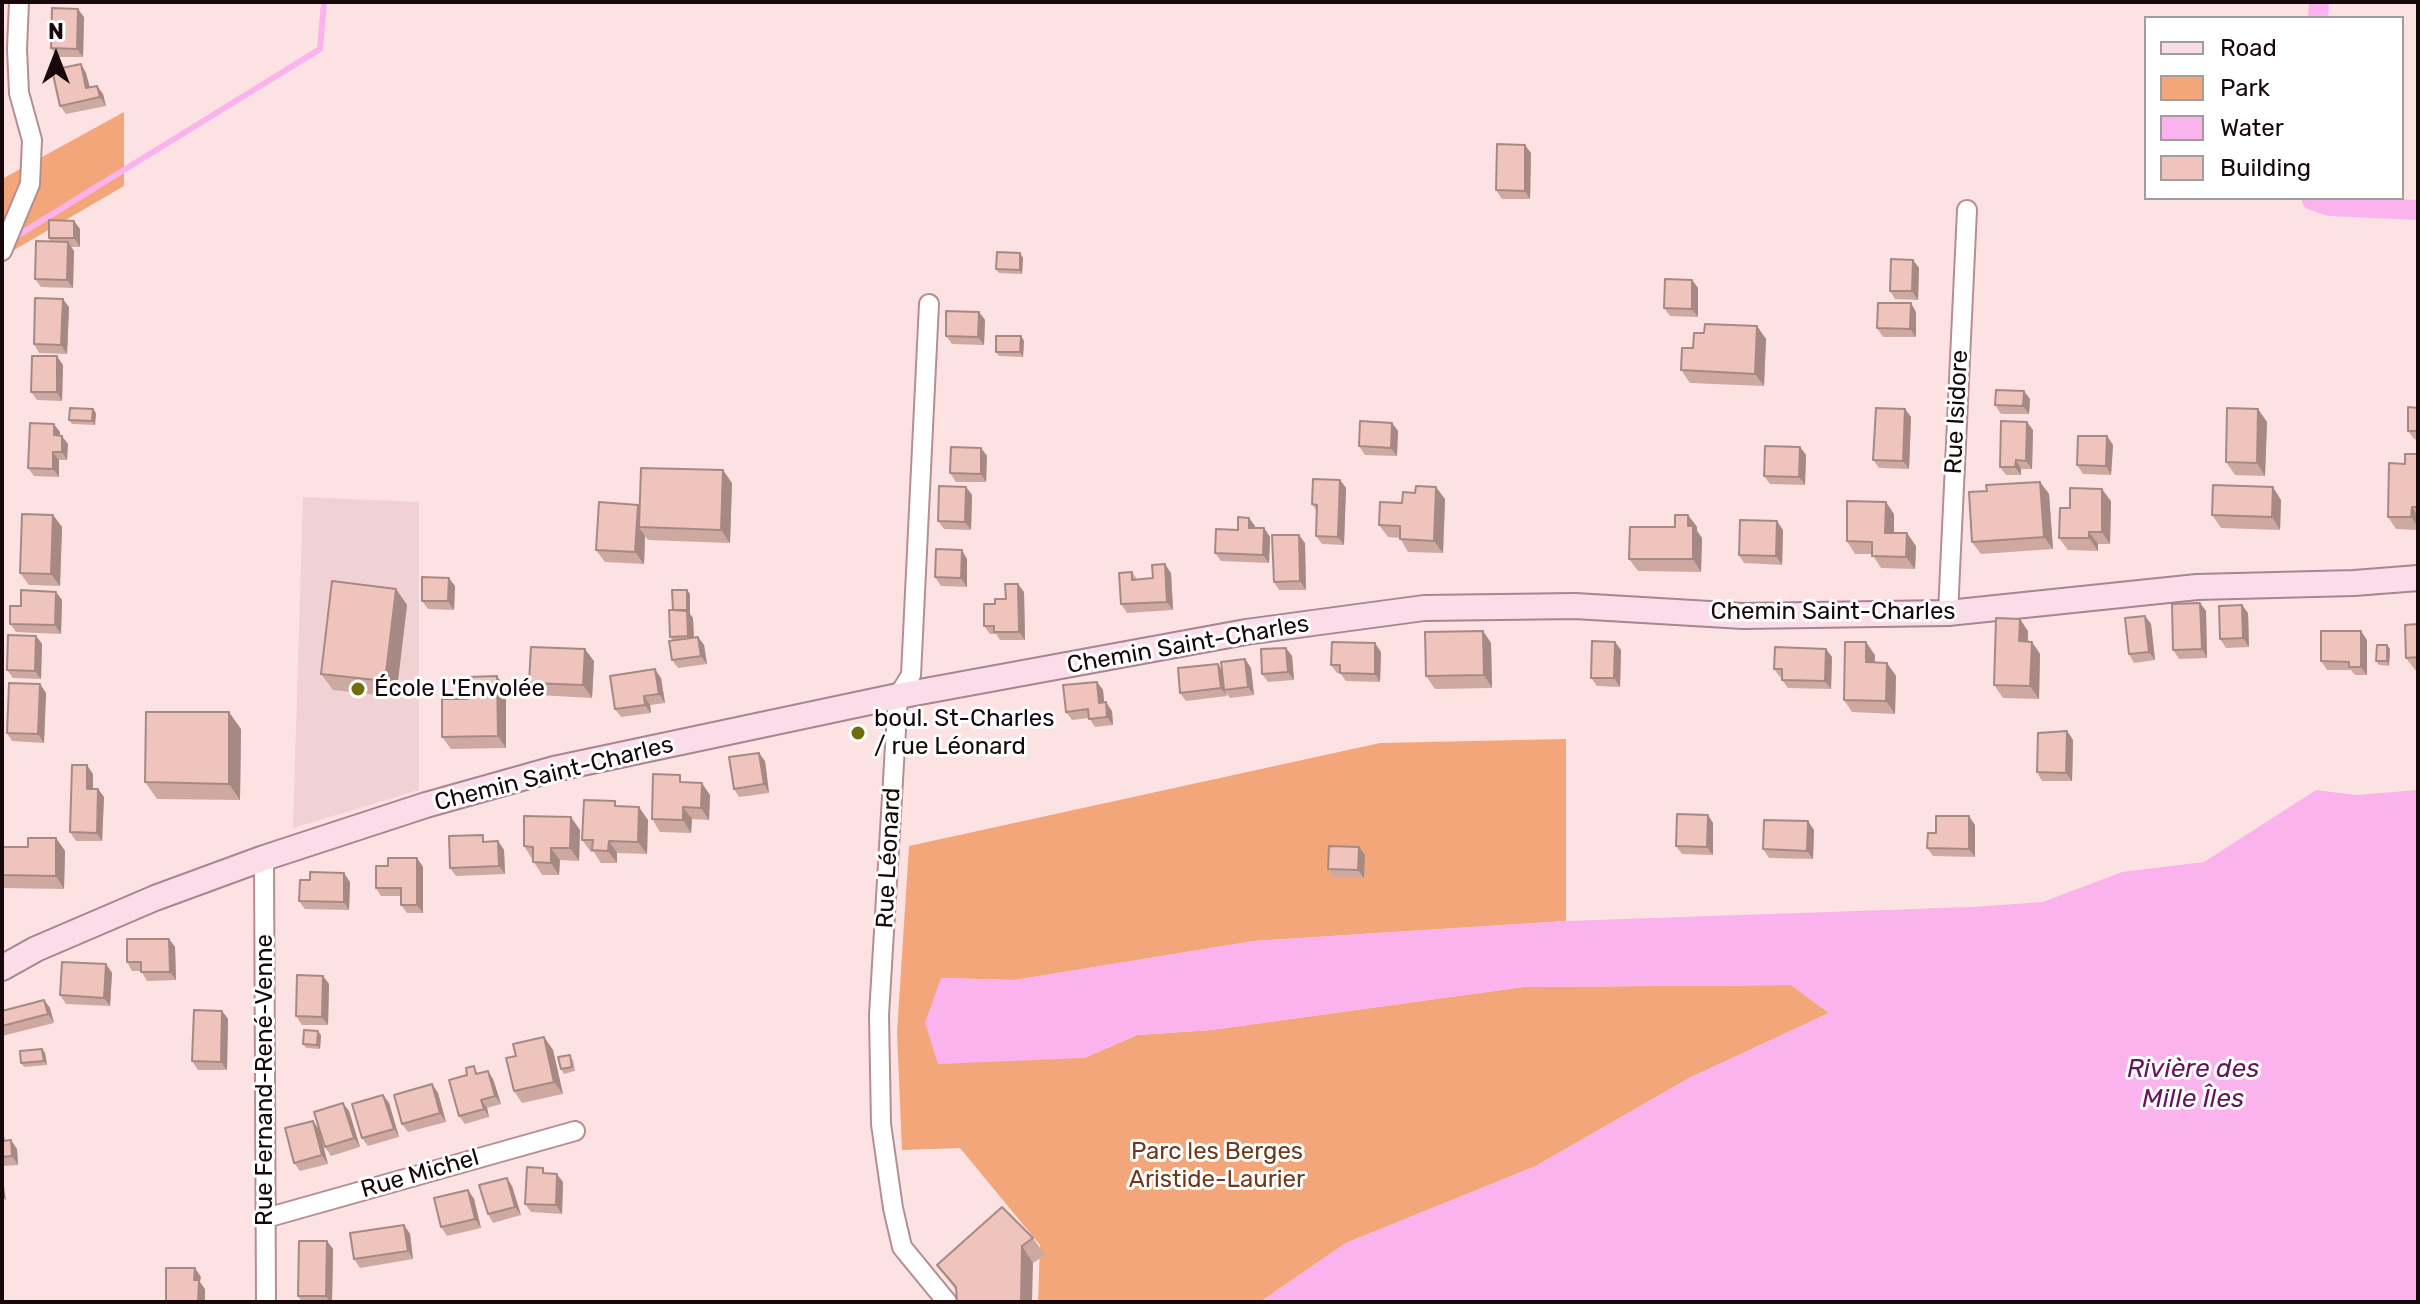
<!DOCTYPE html>
<html>
<head>
<meta charset="utf-8">
<style>
	body { margin:0 }
	#map { position:relative; width:2420px; height:1304px; overflow:hidden; background:#fde2e4; font-family:Rubik,sans-serif }
	canvas { display:block }
	.frame { position:absolute; inset:0; border:4px solid #17090b; pointer-events:none }
	.legend { position:absolute; left:2144px; top:16px; width:260px; height:184px; box-sizing:border-box; background:#fff; border:2px solid #a29d9d; margin:0; padding:10px 14px; list-style:none; font-size:24px; color:#17090b }
	.legend li { display:flex; align-items:center; gap:16px; height:40px }
	.legend b { width:40px; border:2px solid #a29d9d }
	.north { position:absolute; left:16px; top:16px; width:80px; height:80px; -webkit-text-stroke:6px #fff; paint-order:stroke; rotate:0deg; font-size:22px; font-weight:700; line-height:32px; text-align:center; color:#17090b }
	.north::after { content:''; display:block; margin:auto; width:28px; height:36px; background:#17090b; clip-path:polygon(50% 0,100% 100%,50% 72%,0 100%) }
</style>
</head>
<body>
<div id="map">
<canvas width="2420" height="1304"></canvas>
<div class="frame"></div>
<ul class="legend">
<li><b style="height:10px;background:#fadde8"></b>Road</li>
<li><b style="height:22px;background:#f3a679"></b>Park</li>
<li><b style="height:22px;background:#fbb3ed"></b>Water</li>
<li><b style="height:22px;background:#efc4bc"></b>Building</li>
</ul>
<div class="north">N</div>
</div>
<script>
const ctx = document.querySelector('canvas').getContext('2d');
ctx.lineJoin = 'round';
function paint(path, color) {
  ctx.fillStyle = color;
  ctx.fill(path, 'evenodd');
}
function trace(path, color, width, dash) {
  ctx.strokeStyle = color;
  ctx.lineWidth = width;
  ctx.lineCap = dash ? 'butt' : 'round';
  ctx.setLineDash(dash || []);
  ctx.stroke(path);
}
function label(font, color, halo, rows, align = 'center') {
  ctx.font = font + ' Rubik,sans-serif';
  ctx.lineWidth = 6;
  ctx.setLineDash([]);
  ctx.textBaseline = 'middle';
  ctx.strokeStyle = halo;
  ctx.fillStyle = color;
  for (const [text, x, y, turn = 0] of rows) {
    ctx.save();
    ctx.translate(x, y);
    ctx.rotate((+turn || 0) * Math.PI / 180);
    ctx.textAlign = isNaN(turn) ? turn : align;
    if (halo) ctx.strokeText(text, 0, 0);
    ctx.fillText(text, 0, 0);
    ctx.restore();
  }
}
paint(new Path2D(`
	M 303,497 L 419,502 L 419,790 L 293,828 Z`), '#f0d1d4');
paint(new Path2D(`
	M 124,112 L 124,186 L 2,257 L 2,179 Z
	M 1566,739 L 1566,921 L 1254,941 L 1015,980 L 941,978 L 1084,1058 L 1137,1035 L 1211,1030 L 1523,987 L 1791,985 L 1829,1013 L 1689,1078 L 1536,1166 L 1346,1243 L 1260,1302 L 1038,1302 L 1040,1245 L 960,1148 L 902,1150 L 897,1033 L 909,846 L 1380,743 Z`), '#f3a679');
paint(new Path2D(`
	M 2316,790 L 2356,795 L 2418,790 L 2418,1302 L 1260,1302 L 1346,1243 L 1536,1166 L 1689,1078 L 1829,1013 L 1791,985 L 1523,987 L 1211,1030 L 1137,1035 L 1084,1058 L 938,1064 L 925,1023 L 941,978 L 1015,980 L 1254,941 L 1566,921 L 1972,907 L 2043,902 L 2122,872 L 2204,862 Z`), '#fbb3ed');
trace(new Path2D(`
	M 12,239 L 320,49 L 324,2`), '#fbb3ed', 6);
trace(new Path2D(`
	M 2318,18 L 2319,2
	M 2312,198 L 2312,200 L 2330,206 L 2418,210`), '#fbb3ed', 20);
const minor = new Path2D(`
	M 2,251 L 30,184 L 32,140 L 19,93 L 17,49 L 19,2
	M 929,304 L 911,675 L 898,696 L 879,1015 L 881,1124 L 893,1208 L 902,1247 L 947,1302
	M 1948,613 L 1967,210
	M 264,858 L 266,1302
	M 266,1218 L 575,1131`);
const major = new Path2D(`
	M 2,968 L 36,949 L 155,898 L 264,858 L 426,805 L 554,769 L 898,696 L 1246,632 L 1424,608 L 1575,606 L 1743,616 L 1948,613 L 2197,587 L 2354,583 L 2418,578`);
trace(minor, '#b68e92', 22);
trace(major, '#a98491', 28);
trace(minor, '#fff', 18);
trace(major, '#fadde8', 24);
paint(new Path2D(`
	M 84,17 L 83,57 L 57,57 L 51,48 Z
	M 81,64 L 86,73 L 90,87 L 97,86 L 103,94 L 106,106 L 66,114 L 60,106 Z
	M 1531,153 L 1530,199 L 1502,199 L 1496,190 Z
	M 74,221 L 80,229 L 80,247 L 71,247 L 74,251 L 73,288 L 41,287 L 35,279 L 51,242 L 49,238 Z
	M 1020,253 L 1023,258 L 1022,274 L 999,273 L 996,269 Z
	M 1913,260 L 1919,268 L 1918,300 L 1895,299 L 1890,291 Z
	M 1692,280 L 1698,288 L 1698,317 L 1670,316 L 1664,308 Z
	M 69,307 L 67,354 L 39,353 L 34,344 Z
	M 979,312 L 985,320 L 984,345 L 952,344 L 946,336 Z
	M 1916,312 L 1916,337 L 1883,337 L 1877,328 Z
	M 1757,326 L 1766,339 L 1764,386 L 1690,383 L 1681,370 L 1693,348 L 1704,333 Z
	M 1021,336 L 1024,341 L 1023,357 L 999,356 L 996,352 Z
	M 63,365 L 62,401 L 37,400 L 31,392 Z
	M 2030,399 L 2029,414 L 2001,414 L 1995,405 Z
	M 2418,408 L 2418,440 L 2414,439 L 2408,431 Z
	M 1905,409 L 1911,417 L 1909,469 L 1879,468 L 1873,460 Z
	M 2258,409 L 2267,422 L 2265,476 L 2235,475 L 2226,462 Z
	M 96,413 L 95,425 L 72,424 L 69,420 Z
	M 1392,423 L 1398,431 L 1397,456 L 1365,455 L 1359,446 Z
	M 2033,430 L 2032,469 L 2021,469 L 2021,475 L 2006,475 L 2000,467 Z
	M 60,432 L 60,435 L 68,444 L 67,460 L 59,460 L 59,477 L 34,476 L 28,468 Z
	M 2107,436 L 2113,445 L 2111,475 L 2083,474 L 2077,465 Z
	M 1800,447 L 1806,455 L 1805,485 L 1770,484 L 1764,476 Z
	M 981,448 L 987,456 L 986,482 L 956,482 L 950,473 Z
	M 2418,454 L 2418,530 L 2396,529 L 2388,517 L 2405,464 Z
	M 1340,480 L 1346,488 L 1344,545 L 1322,544 L 1316,536 L 1317,512 L 1312,504 Z
	M 2040,482 L 2049,494 L 2053,549 L 1981,554 L 1972,542 L 1987,491 Z
	M 732,483 L 730,543 L 648,540 L 645,536 L 644,564 L 605,562 L 596,550 L 638,505 L 640,508 Z
	M 966,487 L 972,495 L 971,530 L 944,529 L 938,521 Z
	M 1415,493 L 1445,499 L 1443,553 L 1408,552 L 1400,538 L 1388,537 L 1379,525 L 1402,503 Z
	M 2281,500 L 2280,530 L 2221,528 L 2212,515 Z
	M 2111,501 L 2110,544 L 2098,544 L 2098,551 L 2068,550 L 2059,538 L 2070,508 Z
	M 1894,514 L 1894,533 L 1916,546 L 1915,569 L 1881,568 L 1872,554 L 1855,554 L 1847,541 Z
	M 53,515 L 62,527 L 60,586 L 29,585 L 20,573 Z
	M 1688,515 L 1697,527 L 1697,531 L 1702,538 L 1701,572 L 1638,571 L 1629,559 L 1675,527 Z
	M 1249,518 L 1255,526 L 1255,528 L 1264,528 L 1270,537 L 1269,563 L 1221,561 L 1215,553 Z
	M 1783,530 L 1782,565 L 1744,563 L 1739,555 Z
	M 1305,543 L 1306,590 L 1279,590 L 1274,582 Z
	M 967,559 L 967,587 L 941,586 L 935,577 Z
	M 1132,572 L 1137,579 L 1153,578 L 1171,573 L 1173,610 L 1127,613 L 1121,604 Z
	M 455,586 L 454,610 L 428,609 L 422,601 Z
	M 396,589 L 407,605 L 396,697 L 333,690 L 321,674 Z
	M 687,590 L 690,594 L 690,614 L 693,618 L 694,638 L 698,637 L 704,645 L 707,664 L 678,668 L 672,660 L 673,640 L 670,637 L 673,610 Z
	M 56,592 L 62,600 L 61,634 L 16,632 L 10,624 L 21,606 Z
	M 1024,592 L 1025,640 L 1000,640 L 996,634 L 990,634 L 984,626 L 995,604 Z
	M 2200,603 L 2206,611 L 2207,658 L 2179,659 L 2173,650 Z
	M 2242,605 L 2248,613 L 2249,647 L 2226,648 L 2220,639 Z
	M 2145,616 L 2151,624 L 2155,660 L 2134,663 L 2129,654 Z
	M 2418,624 L 2418,670 L 2415,670 L 2406,658 Z
	M 1483,631 L 1491,643 L 1492,688 L 1435,689 L 1426,676 Z
	M 2028,631 L 2028,642 L 2032,642 L 2040,654 L 2039,699 L 2003,698 L 1994,685 Z
	M 36,636 L 42,644 L 41,679 L 13,678 L 7,670 Z
	M 2367,640 L 2367,675 L 2355,675 L 2351,670 L 2327,670 L 2321,661 Z
	M 1615,642 L 1621,650 L 1620,687 L 1597,686 L 1591,678 Z
	M 2387,645 L 2390,649 L 2389,666 L 2379,665 L 2376,661 Z
	M 1286,648 L 1292,656 L 1294,680 L 1268,682 L 1262,674 Z
	M 1826,649 L 1832,657 L 1831,689 L 1788,688 L 1782,680 L 1782,677 L 1780,677 L 1774,669 Z
	M 1381,652 L 1380,682 L 1346,681 L 1340,673 L 1337,673 L 1331,665 Z
	M 1875,655 L 1875,663 L 1887,663 L 1896,676 L 1895,714 L 1852,712 L 1844,700 Z
	M 1245,659 L 1251,668 L 1254,695 L 1230,698 L 1226,693 L 1227,696 L 1186,701 L 1180,693 Z
	M 594,661 L 592,698 L 538,695 L 529,683 Z
	M 497,676 L 506,689 L 506,748 L 451,749 L 442,737 L 468,699 Z
	M 661,678 L 665,703 L 650,705 L 651,713 L 621,717 L 615,709 Z
	M 1097,682 L 1103,690 L 1104,702 L 1112,711 L 1113,725 L 1095,727 L 1089,718 L 1072,720 L 1066,712 Z
	M 40,684 L 46,693 L 44,743 L 12,741 L 7,733 Z
	M 241,729 L 240,800 L 157,799 L 145,782 Z
	M 2067,731 L 2073,740 L 2072,781 L 2042,781 L 2037,772 Z
	M 765,761 L 769,793 L 739,797 L 734,789 Z
	M 93,774 L 93,789 L 98,789 L 104,797 L 102,841 L 76,841 L 70,832 Z
	M 686,782 L 710,795 L 709,820 L 692,819 L 691,833 L 660,832 L 652,819 Z
	M 618,806 L 648,820 L 647,854 L 617,853 L 617,863 L 601,863 L 594,852 L 591,852 L 582,840 Z
	M 1708,815 L 1713,823 L 1713,855 L 1682,854 L 1676,846 Z
	M 1975,825 L 1975,857 L 1933,856 L 1927,848 L 1936,833 Z
	M 580,830 L 579,861 L 560,860 L 559,875 L 542,875 L 524,846 Z
	M 1814,830 L 1813,859 L 1769,858 L 1763,849 Z
	M 56,838 L 65,851 L 64,889 L 2,888 L 2,847 L 28,847 Z
	M 498,841 L 504,850 L 505,874 L 456,876 L 450,868 L 487,842 Z
	M 1359,847 L 1365,855 L 1364,878 L 1334,877 L 1328,869 Z
	M 417,858 L 423,867 L 423,913 L 407,913 L 401,905 L 401,896 L 381,896 L 376,888 L 388,866 Z
	M 310,880 L 350,882 L 349,910 L 305,909 L 299,901 Z
	M 169,939 L 175,947 L 176,980 L 147,981 L 141,971 L 132,971 L 127,962 Z
	M 106,964 L 112,973 L 110,1006 L 66,1004 L 60,995 Z
	M 323,976 L 329,984 L 328,1025 L 302,1025 L 296,1016 Z
	M 44,1000 L 50,1008 L 54,1023 L 2,1036 L 2,1011 Z
	M 222,1011 L 228,1019 L 227,1070 L 198,1070 L 192,1061 Z
	M 321,1035 L 320,1049 L 306,1048 L 303,1044 Z
	M 544,1037 L 553,1050 L 563,1094 L 522,1103 L 514,1091 L 516,1056 Z
	M 42,1049 L 45,1053 L 47,1065 L 24,1067 L 21,1063 Z
	M 573,1059 L 575,1071 L 564,1074 L 561,1069 Z
	M 493,1079 L 501,1104 L 487,1108 L 489,1117 L 465,1124 L 459,1116 Z
	M 432,1084 L 438,1093 L 446,1122 L 408,1132 L 402,1124 Z
	M 383,1095 L 389,1103 L 399,1137 L 368,1146 L 362,1138 Z
	M 349,1111 L 360,1147 L 331,1156 L 325,1147 Z
	M 313,1121 L 328,1164 L 300,1171 L 294,1163 Z
	M 2,1133 L 5,1138 L 5,1141 L 17,1149 L 18,1165 L 2,1166 Z
	M 547,1173 L 563,1182 L 562,1214 L 531,1212 L 525,1204 Z
	M 512,1186 L 521,1215 L 493,1223 L 488,1214 Z
	M 468,1190 L 474,1199 L 481,1228 L 447,1236 L 441,1227 Z
	M 404,1225 L 410,1234 L 413,1259 L 360,1268 L 354,1259 Z
	M 1033,1238 L 1045,1255 L 1033,1263 L 956,1290 L 937,1265 Z
	M 327,1241 L 333,1249 L 332,1302 L 302,1302 L 298,1296 Z`), '#cea9a2');
paint(new Path2D(`
	M 78,9 L 84,17 L 83,57 L 77,49 Z
	M 81,64 L 86,73 L 92,97 L 86,88 Z
	M 97,86 L 103,94 L 106,106 L 100,97 Z
	M 1525,145 L 1531,153 L 1530,199 L 1525,191 Z
	M 74,221 L 80,229 L 80,247 L 74,238 Z
	M 68,242 L 74,251 L 73,288 L 67,280 Z
	M 1020,253 L 1023,258 L 1022,274 L 1020,270 Z
	M 1913,260 L 1919,268 L 1918,300 L 1912,291 Z
	M 1692,280 L 1698,288 L 1698,317 L 1692,309 Z
	M 63,299 L 69,307 L 67,354 L 61,345 Z
	M 1911,303 L 1916,312 L 1916,337 L 1910,329 Z
	M 979,312 L 985,320 L 984,345 L 978,337 Z
	M 1757,326 L 1766,339 L 1764,386 L 1755,374 Z
	M 1021,336 L 1024,341 L 1023,357 L 1020,352 Z
	M 57,356 L 63,365 L 62,401 L 57,392 Z
	M 2024,391 L 2030,399 L 2029,414 L 2023,406 Z
	M 93,409 L 96,413 L 95,425 L 92,421 Z
	M 1905,409 L 1911,417 L 1909,469 L 1903,461 Z
	M 2258,409 L 2267,422 L 2265,476 L 2257,463 Z
	M 2027,422 L 2033,430 L 2032,469 L 2026,461 Z
	M 1392,423 L 1398,431 L 1397,456 L 1391,448 Z
	M 54,424 L 60,432 L 60,444 L 54,435 Z
	M 62,436 L 68,444 L 67,460 L 62,452 Z
	M 2107,436 L 2113,445 L 2111,475 L 2106,466 Z
	M 1800,447 L 1806,455 L 1805,485 L 1799,477 Z
	M 981,448 L 987,456 L 986,482 L 981,474 Z
	M 53,452 L 59,460 L 59,477 L 53,469 Z
	M 2016,460 L 2021,469 L 2021,475 L 2015,467 Z
	M 723,470 L 732,483 L 730,543 L 721,530 Z
	M 1340,480 L 1346,488 L 1344,545 L 1338,537 Z
	M 2040,482 L 2049,494 L 2053,549 L 2044,537 Z
	M 966,487 L 972,495 L 971,530 L 965,522 Z
	M 1436,487 L 1445,499 L 1443,553 L 1434,541 Z
	M 2273,487 L 2281,500 L 2280,530 L 2272,517 Z
	M 2102,489 L 2111,501 L 2110,544 L 2102,532 Z
	M 1886,502 L 1894,514 L 1894,545 L 1885,533 Z
	M 638,505 L 646,517 L 639,527 L 645,536 L 644,564 L 635,552 Z
	M 2412,507 L 2418,516 L 2418,527 L 2411,517 Z
	M 53,515 L 62,527 L 60,586 L 51,574 Z
	M 1688,515 L 1697,527 L 1697,531 L 1702,538 L 1701,572 L 1693,559 L 1688,526 Z
	M 1249,518 L 1255,526 L 1255,536 L 1249,528 Z
	M 1777,521 L 1783,530 L 1782,565 L 1776,556 Z
	M 1264,528 L 1270,537 L 1269,563 L 1263,555 Z
	M 2089,532 L 2098,544 L 2098,551 L 2089,538 Z
	M 1907,533 L 1916,546 L 1915,569 L 1906,557 Z
	M 1299,535 L 1305,543 L 1306,590 L 1300,581 Z
	M 962,550 L 967,559 L 967,587 L 961,578 Z
	M 1165,564 L 1171,573 L 1173,610 L 1167,602 Z
	M 449,578 L 455,586 L 454,610 L 448,601 Z
	M 1018,584 L 1024,592 L 1025,640 L 1019,632 Z
	M 396,589 L 407,605 L 396,697 L 385,681 Z
	M 687,590 L 690,594 L 690,614 L 693,618 L 694,644 L 688,636 Z
	M 56,592 L 62,600 L 61,634 L 55,625 Z
	M 2200,603 L 2206,611 L 2207,658 L 2202,649 Z
	M 2242,605 L 2248,613 L 2249,647 L 2243,638 Z
	M 2145,616 L 2151,624 L 2155,660 L 2149,652 Z
	M 2020,619 L 2028,631 L 2027,654 L 2019,641 Z
	M 1483,631 L 1491,643 L 1492,688 L 1484,675 Z
	M 2361,631 L 2367,640 L 2367,675 L 2361,667 Z
	M 36,636 L 42,644 L 41,679 L 35,671 Z
	M 698,637 L 704,645 L 707,664 L 701,656 Z
	M 1615,642 L 1621,650 L 1620,687 L 1614,678 Z
	M 1866,642 L 1875,655 L 1874,675 L 1866,662 Z
	M 2032,642 L 2040,654 L 2039,699 L 2030,686 Z
	M 1375,643 L 1381,652 L 1380,682 L 1375,674 Z
	M 2387,645 L 2390,649 L 2389,666 L 2387,661 Z
	M 1286,648 L 1292,656 L 1294,680 L 1288,672 Z
	M 585,649 L 594,661 L 592,698 L 583,685 Z
	M 1826,649 L 1832,657 L 1831,689 L 1825,681 Z
	M 1245,659 L 1251,668 L 1254,695 L 1248,687 Z
	M 1887,663 L 1896,676 L 1895,714 L 1886,701 Z
	M 1218,664 L 1223,672 L 1224,690 L 1227,696 L 1221,688 Z
	M 655,669 L 661,678 L 665,703 L 659,694 Z
	M 497,676 L 506,689 L 506,748 L 498,736 Z
	M 1097,682 L 1103,690 L 1105,711 L 1099,703 Z
	M 40,684 L 46,693 L 44,743 L 38,734 Z
	M 644,696 L 650,705 L 651,713 L 645,705 Z
	M 1106,702 L 1112,711 L 1113,725 L 1107,717 Z
	M 229,712 L 241,729 L 240,800 L 229,784 Z
	M 2067,731 L 2073,740 L 2072,781 L 2066,773 Z
	M 759,753 L 765,761 L 769,793 L 764,784 Z
	M 87,765 L 93,774 L 93,797 L 87,789 Z
	M 702,783 L 710,795 L 709,820 L 701,808 Z
	M 98,789 L 104,797 L 102,841 L 97,833 Z
	M 639,807 L 648,820 L 647,854 L 638,842 Z
	M 683,807 L 692,819 L 691,833 L 683,820 Z
	M 1708,815 L 1713,823 L 1713,855 L 1707,847 Z
	M 1969,816 L 1975,825 L 1975,857 L 1969,849 Z
	M 571,817 L 580,830 L 579,861 L 570,848 Z
	M 1808,821 L 1814,830 L 1813,859 L 1807,851 Z
	M 56,838 L 65,851 L 64,889 L 56,876 Z
	M 498,841 L 504,850 L 505,874 L 499,866 Z
	M 609,841 L 617,853 L 617,863 L 608,851 Z
	M 1359,847 L 1365,855 L 1364,878 L 1358,870 Z
	M 551,848 L 560,860 L 559,875 L 551,863 Z
	M 417,858 L 423,867 L 423,913 L 417,905 Z
	M 344,873 L 350,882 L 349,910 L 344,902 Z
	M 169,939 L 175,947 L 176,980 L 170,972 Z
	M 106,964 L 112,973 L 110,1006 L 104,998 Z
	M 323,976 L 329,984 L 328,1025 L 322,1017 Z
	M 44,1000 L 50,1008 L 54,1023 L 48,1014 Z
	M 222,1011 L 228,1019 L 227,1070 L 221,1062 Z
	M 318,1031 L 321,1035 L 320,1049 L 317,1045 Z
	M 544,1037 L 553,1050 L 563,1094 L 554,1082 Z
	M 42,1049 L 45,1053 L 47,1065 L 44,1061 Z
	M 488,1071 L 493,1079 L 501,1104 L 495,1096 Z
	M 432,1084 L 438,1093 L 446,1122 L 440,1113 Z
	M 383,1095 L 389,1103 L 399,1137 L 394,1129 Z
	M 481,1100 L 487,1108 L 489,1117 L 484,1109 Z
	M 343,1103 L 349,1111 L 360,1147 L 354,1138 Z
	M 313,1121 L 319,1129 L 328,1164 L 322,1155 Z
	M 11,1140 L 17,1149 L 18,1165 L 12,1156 Z
	M 557,1174 L 563,1182 L 562,1214 L 556,1205 Z
	M 2,1178 L 3,1179 L 6,1201 L 2,1195 Z
	M 507,1178 L 512,1186 L 521,1215 L 515,1207 Z
	M 468,1190 L 474,1199 L 481,1228 L 475,1219 Z
	M 404,1225 L 410,1234 L 413,1259 L 408,1251 Z
	M 327,1241 L 333,1249 L 332,1302 L 330,1302 L 326,1296 Z
	M 1022,1246 L 1033,1263 L 1032,1302 L 1021,1302 Z
	M 195,1268 L 201,1277 L 200,1282 L 205,1289 L 205,1302 L 198,1302 L 194,1280 Z`), '#a78984');
const building = new Path2D(`
	M 52,8 L 78,9 L 77,49 L 51,48 Z
	M 81,64 L 86,88 L 97,86 L 100,97 L 60,106 L 52,70 Z
	M 1497,144 L 1525,145 L 1525,191 L 1496,190 Z
	M 49,220 L 74,221 L 74,238 L 49,238 Z
	M 36,241 L 68,242 L 67,280 L 35,279 Z
	M 997,252 L 1020,253 L 1020,270 L 996,269 Z
	M 1891,259 L 1913,260 L 1912,291 L 1890,291 Z
	M 1665,279 L 1692,280 L 1692,309 L 1664,308 Z
	M 35,298 L 63,299 L 61,345 L 34,344 Z
	M 1878,303 L 1911,303 L 1910,329 L 1877,328 Z
	M 946,311 L 979,312 L 978,337 L 946,336 Z
	M 1705,324 L 1757,326 L 1755,374 L 1681,370 L 1682,348 L 1693,348 L 1694,333 L 1704,333 Z
	M 996,336 L 1021,336 L 1020,352 L 996,352 Z
	M 32,356 L 57,356 L 57,392 L 31,392 Z
	M 1996,390 L 2024,391 L 2023,406 L 1995,405 Z
	M 2408,407 L 2418,408 L 2418,431 L 2408,431 Z
	M 70,408 L 93,409 L 92,421 L 69,420 Z
	M 1876,408 L 1905,409 L 1903,461 L 1873,460 Z
	M 2227,408 L 2258,409 L 2257,463 L 2226,462 Z
	M 1360,421 L 1392,423 L 1391,448 L 1359,446 Z
	M 2001,421 L 2027,422 L 2026,461 L 2016,460 L 2015,467 L 2000,467 Z
	M 30,423 L 54,424 L 54,435 L 62,436 L 62,452 L 53,452 L 53,469 L 28,468 Z
	M 2078,436 L 2107,436 L 2106,466 L 2077,465 Z
	M 1765,446 L 1800,447 L 1799,477 L 1764,476 Z
	M 951,447 L 981,448 L 981,474 L 950,473 Z
	M 2405,454 L 2418,454 L 2418,507 L 2412,507 L 2411,517 L 2388,517 L 2389,463 L 2405,464 Z
	M 641,468 L 723,470 L 721,530 L 639,527 Z
	M 1313,479 L 1340,480 L 1338,537 L 1316,536 L 1317,505 L 1312,504 Z
	M 2040,482 L 2044,537 L 1972,542 L 1969,492 L 1987,491 L 1986,485 Z
	M 2213,485 L 2273,487 L 2272,517 L 2212,515 Z
	M 939,486 L 966,487 L 965,522 L 938,521 Z
	M 1416,486 L 1436,487 L 1434,541 L 1400,539 L 1400,526 L 1379,525 L 1380,502 L 1402,503 L 1403,492 L 1415,493 Z
	M 2070,488 L 2102,489 L 2102,532 L 2089,532 L 2089,538 L 2059,538 L 2060,508 L 2070,508 Z
	M 1847,501 L 1886,502 L 1885,533 L 1907,533 L 1906,557 L 1872,556 L 1872,542 L 1847,541 Z
	M 599,502 L 638,505 L 635,552 L 596,550 Z
	M 22,514 L 53,515 L 51,574 L 20,573 Z
	M 1675,515 L 1688,515 L 1688,526 L 1693,526 L 1693,559 L 1629,559 L 1630,527 L 1675,527 Z
	M 1238,517 L 1249,518 L 1249,528 L 1264,528 L 1263,555 L 1215,553 L 1216,529 L 1238,530 Z
	M 1740,520 L 1777,521 L 1776,556 L 1739,555 Z
	M 1272,535 L 1299,535 L 1300,581 L 1274,582 Z
	M 936,549 L 962,550 L 961,578 L 935,577 Z
	M 1165,564 L 1167,602 L 1121,604 L 1119,573 L 1132,572 L 1132,580 L 1153,578 L 1152,565 Z
	M 422,577 L 449,578 L 448,601 L 422,601 Z
	M 332,581 L 396,589 L 385,681 L 321,674 Z
	M 1005,584 L 1018,584 L 1019,632 L 994,632 L 994,626 L 984,626 L 984,604 L 995,604 L 995,599 L 1006,599 Z
	M 21,590 L 56,592 L 55,625 L 10,624 L 10,606 L 21,606 Z
	M 672,590 L 687,590 L 687,611 L 673,610 Z
	M 2200,603 L 2202,649 L 2173,650 L 2172,604 Z
	M 2242,605 L 2243,638 L 2220,639 L 2219,606 Z
	M 669,610 L 687,610 L 688,636 L 670,637 Z
	M 2145,616 L 2149,652 L 2129,654 L 2125,618 Z
	M 1996,618 L 2020,619 L 2019,641 L 2032,642 L 2030,686 L 1994,685 Z
	M 2418,624 L 2418,657 L 2406,658 L 2405,625 Z
	M 1483,631 L 1484,675 L 1426,676 L 1425,632 Z
	M 2321,631 L 2361,631 L 2361,667 L 2349,667 L 2349,662 L 2321,661 Z
	M 8,635 L 36,636 L 35,671 L 7,670 Z
	M 698,637 L 701,656 L 672,660 L 669,641 Z
	M 1592,641 L 1615,642 L 1614,678 L 1591,678 Z
	M 1332,642 L 1375,643 L 1375,674 L 1340,673 L 1340,665 L 1331,665 Z
	M 1845,642 L 1866,642 L 1866,662 L 1887,663 L 1886,701 L 1844,700 Z
	M 2377,645 L 2387,645 L 2387,661 L 2376,661 Z
	M 531,647 L 585,649 L 583,685 L 529,683 Z
	M 1775,647 L 1826,649 L 1825,681 L 1782,680 L 1782,669 L 1774,669 Z
	M 1286,648 L 1288,672 L 1262,674 L 1261,649 Z
	M 1245,659 L 1248,687 L 1224,690 L 1221,662 Z
	M 1218,664 L 1221,688 L 1180,693 L 1178,668 Z
	M 655,669 L 659,694 L 644,696 L 645,705 L 615,709 L 610,676 Z
	M 497,676 L 498,736 L 442,737 L 442,699 L 468,699 L 468,677 Z
	M 1097,682 L 1099,703 L 1106,702 L 1107,717 L 1089,719 L 1088,709 L 1066,712 L 1063,685 Z
	M 9,683 L 40,684 L 38,734 L 7,733 Z
	M 146,712 L 229,712 L 229,784 L 145,782 Z
	M 2067,731 L 2066,773 L 2037,772 L 2038,733 Z
	M 759,753 L 764,784 L 734,789 L 729,757 Z
	M 72,765 L 87,765 L 87,789 L 98,789 L 97,833 L 70,832 Z
	M 653,774 L 680,775 L 680,782 L 702,783 L 701,808 L 683,807 L 683,820 L 652,819 Z
	M 584,800 L 615,801 L 615,806 L 639,807 L 638,842 L 609,841 L 608,851 L 592,850 L 593,840 L 582,840 Z
	M 1677,814 L 1708,815 L 1707,847 L 1676,846 Z
	M 524,816 L 571,817 L 570,848 L 551,848 L 551,863 L 533,862 L 533,847 L 524,846 Z
	M 1936,816 L 1969,816 L 1969,849 L 1927,848 L 1928,833 L 1936,833 Z
	M 1764,820 L 1808,821 L 1807,851 L 1763,849 Z
	M 483,835 L 483,842 L 498,841 L 499,866 L 450,868 L 449,836 Z
	M 28,838 L 56,838 L 56,876 L 2,875 L 2,847 L 28,847 Z
	M 1329,846 L 1359,847 L 1358,870 L 1328,869 Z
	M 388,858 L 417,858 L 417,905 L 401,905 L 401,888 L 376,888 L 376,866 L 388,866 Z
	M 310,872 L 344,873 L 344,902 L 299,901 L 300,880 L 310,880 Z
	M 127,939 L 169,939 L 170,972 L 141,972 L 141,962 L 127,962 Z
	M 62,962 L 106,964 L 104,998 L 60,995 Z
	M 297,975 L 323,976 L 322,1017 L 296,1016 Z
	M 44,1000 L 48,1014 L 2,1026 L 2,1011 Z
	M 194,1010 L 222,1011 L 221,1062 L 192,1061 Z
	M 304,1030 L 318,1031 L 317,1045 L 303,1044 Z
	M 544,1037 L 554,1082 L 514,1091 L 506,1058 L 516,1056 L 513,1044 Z
	M 42,1049 L 44,1061 L 21,1063 L 20,1051 Z
	M 570,1055 L 572,1067 L 561,1069 L 558,1057 Z
	M 474,1066 L 476,1074 L 488,1071 L 495,1096 L 481,1100 L 484,1109 L 459,1116 L 449,1080 L 467,1075 L 466,1068 Z
	M 432,1084 L 440,1113 L 402,1124 L 394,1095 Z
	M 383,1095 L 394,1129 L 362,1138 L 352,1104 Z
	M 343,1103 L 354,1138 L 325,1147 L 314,1112 Z
	M 313,1121 L 322,1155 L 294,1163 L 285,1128 Z
	M 11,1140 L 12,1156 L 2,1157 L 2,1141 Z
	M 527,1167 L 543,1168 L 543,1173 L 557,1174 L 556,1205 L 525,1204 Z
	M 507,1178 L 515,1207 L 488,1214 L 479,1185 Z
	M 468,1190 L 475,1219 L 441,1227 L 434,1198 Z
	M 1002,1207 L 1033,1238 L 1022,1246 L 1021,1302 L 957,1302 L 956,1287 L 937,1265 Z
	M 404,1225 L 408,1251 L 354,1259 L 350,1233 Z
	M 299,1241 L 327,1241 L 326,1296 L 298,1296 Z
	M 166,1268 L 195,1268 L 194,1280 L 199,1280 L 198,1302 L 166,1302 Z`);
paint(building, '#efc4bc');
trace(building, '#a78984', 2);
for (const [x, y, r, color] of [
	[358,689,8,"#6f6d0c"],
	[858,733,8,"#6f6d0c"]
]) {
  const dot = new Path2D();
  dot.arc(x, y, r, 0, 2 * Math.PI);
  ctx.fillStyle = color;
  ctx.fill(dot);
  trace(dot, '#fff', 3);
}
label('24px', '#17090b', '#fff', [
	["Rue Isidore",1957,412,-87],
	["Chemin Saint-Charles",1833,612],
	["Chemin Saint-Charles",1188,645,-10],
	["Chemin Saint-Charles",554,774,-14],
	["Rue Léonard",889,858,-87],
	["Rue Fernand-René-Venne",265,1080,-90],
	["Rue Michel",420,1174,-16]
]);
label('24px', '#17090b', '#fff', [
	["École L'Envolée",374,689],
	["boul. St-Charles",874,719],
	["/ rue Léonard",874,747]
], 'left');
label('24px', '#6e3a1a', '#fff', [
	["Parc les Berges",1217,1152],
	["Aristide-Laurier",1217,1180]
]);
label('italic 26px', '#67145d', '#fff', [
	["Rivière des",2193,1069],
	["Mille Îles",2193,1099]
]);
</script>
</body>
</html>
